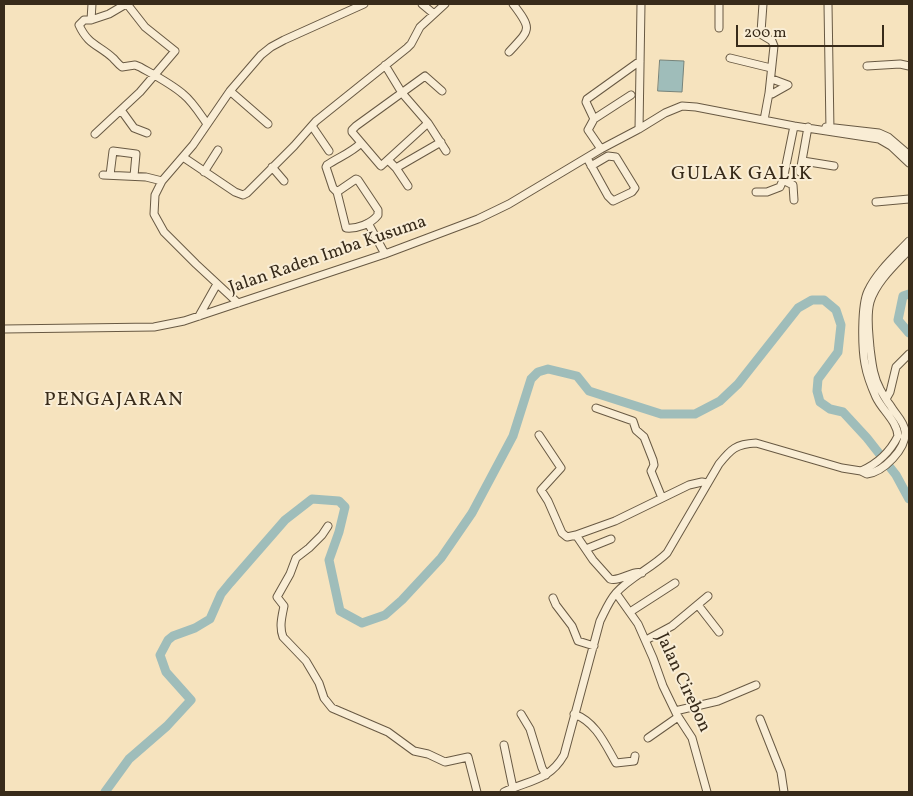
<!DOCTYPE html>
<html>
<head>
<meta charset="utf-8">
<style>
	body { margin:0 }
	#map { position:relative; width:913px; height:796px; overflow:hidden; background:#f6e3be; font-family:Vollkorn,serif }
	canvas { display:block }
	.frame { position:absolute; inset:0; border:5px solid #382b1a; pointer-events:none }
	.scale { position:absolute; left:736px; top:25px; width:148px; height:22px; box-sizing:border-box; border:2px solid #382b1a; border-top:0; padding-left:6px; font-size:15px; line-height:18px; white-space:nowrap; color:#382b1a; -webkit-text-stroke:4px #f9edd5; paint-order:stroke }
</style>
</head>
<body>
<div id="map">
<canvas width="913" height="796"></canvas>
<div class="frame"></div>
<div class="scale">200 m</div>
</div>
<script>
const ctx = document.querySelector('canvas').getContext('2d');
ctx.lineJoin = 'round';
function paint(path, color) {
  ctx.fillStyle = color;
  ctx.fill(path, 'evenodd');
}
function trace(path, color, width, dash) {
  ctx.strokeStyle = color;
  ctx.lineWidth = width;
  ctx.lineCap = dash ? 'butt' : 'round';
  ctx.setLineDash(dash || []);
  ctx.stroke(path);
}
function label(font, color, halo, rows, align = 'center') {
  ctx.font = font + ' Vollkorn,serif';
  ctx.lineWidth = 4;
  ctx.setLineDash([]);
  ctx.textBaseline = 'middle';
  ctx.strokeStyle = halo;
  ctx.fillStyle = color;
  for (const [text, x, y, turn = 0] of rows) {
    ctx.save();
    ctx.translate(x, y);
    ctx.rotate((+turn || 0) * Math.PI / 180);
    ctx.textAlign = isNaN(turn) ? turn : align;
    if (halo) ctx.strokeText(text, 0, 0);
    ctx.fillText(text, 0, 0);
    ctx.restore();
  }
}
const water = new Path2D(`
	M 660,60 L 684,61 L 682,92 L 658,91 Z`);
paint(water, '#9fbdba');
trace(water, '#76837a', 1);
trace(new Path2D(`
	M 909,294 L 903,296 L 898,320 L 909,333
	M 105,792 L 129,759 L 167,726 L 191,700 L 166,672 L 160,655 L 168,640 L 173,636 L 195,628 L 210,619 L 221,594 L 230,583 L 285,520 L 312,499 L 339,501 L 345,507 L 339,532 L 329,560 L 340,611 L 362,623 L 385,615 L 402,600 L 441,558 L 472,513 L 513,436 L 531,379 L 538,372 L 548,369 L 577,376 L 589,391 L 661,414 L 695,414 L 720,401 L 738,384 L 798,308 L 812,300 L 824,300 L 836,310 L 841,325 L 838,352 L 818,379 L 817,391 L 820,402 L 830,409 L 843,412 L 867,438 L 896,475 L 909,499`), '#9fbdba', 9);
const minor = new Path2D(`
	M 126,4 L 109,14 L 91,20 L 84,20 L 79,25 C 88,45 99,45 113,58 C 116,61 118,64 122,67 L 135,65 L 140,67 C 154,75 170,83 183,94 C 193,102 200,114 207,124
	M 422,4 L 434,14
	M 763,4 L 761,32 L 762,35 L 772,41 L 774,46 L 769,93 L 772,94 L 788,85 L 772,79
	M 828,4 L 830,131
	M 91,20 L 92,4
	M 719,28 L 719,4
	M 509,52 C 530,29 533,30 513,4
	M 730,58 L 771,68
	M 385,65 L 402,93 L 428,123 L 381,166 L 352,132 L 352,130 L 356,126 L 425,76 L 442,91
	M 867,66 L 900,64 L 909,66
	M 230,91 L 268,124
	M 121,110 L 134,128 L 147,133
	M 594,119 L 631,95
	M 764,120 L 769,93
	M 428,123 L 446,151
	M 312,126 L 329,151
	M 826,127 L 879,133 L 888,137 L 909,155
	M 639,129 L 641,4
	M 95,134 L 140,92 L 175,51 L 145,27 L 127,4
	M 601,149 L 588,130 L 594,119 L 586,102 L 587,99 L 640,61
	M 183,157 L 235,192 L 243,195 L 247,193 L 294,146 L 316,121 L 407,48 L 411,44 L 420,27 L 445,4
	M 587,158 L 608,196 L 613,201 L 632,192 L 635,188 L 616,157 L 608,156 L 591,166
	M 388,160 L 396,168 L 441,142
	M 803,161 L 834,166
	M 272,167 L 284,181
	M 396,168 L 408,186
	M 204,172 L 218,150
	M 800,172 L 808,127
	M 103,175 L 146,177 L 162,181
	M 110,175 L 113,151 L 136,154 L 134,176
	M 783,180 L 793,185 L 794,200
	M 337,192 L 356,179 L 358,180 L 378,210 L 378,215 C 371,224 357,229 346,228 L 337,192 L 333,188 L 326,167 L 327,165 C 339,157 351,153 361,143
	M 756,192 L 767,192 L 780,187 L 783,180 L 794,126
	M 876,202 L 909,199
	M 368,223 L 385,254
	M 238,303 L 196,264 L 164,232 L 154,214 L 155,195 L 162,181 L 193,145 L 230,91 L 261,55 L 271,47 L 284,40 L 364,4
	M 199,316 L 217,284
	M 4,329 L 154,327 L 184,321 L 385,254 L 478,219 L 509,204 L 601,149 L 639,129 L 665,113 L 682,106 L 696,107 L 794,126 L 879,139 L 891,146 L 909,163
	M 886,399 L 890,392 L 896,367 L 909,354
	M 596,408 L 633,421 L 636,430 L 644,437 L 653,460 L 654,465 L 651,471 L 662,498
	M 539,435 L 561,468 L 541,490 L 548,501 L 562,533 L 567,537 L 576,535 L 593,560 L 610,579 C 621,582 631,570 642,573
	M 861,471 C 877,464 890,452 898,436 C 897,421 882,410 876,397 C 871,386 867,375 865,364 C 862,348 861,305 868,291 C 877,272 895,256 909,241
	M 328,526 L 322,535 L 309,548 L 296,558 L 290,574 L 277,597 L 284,606 C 282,616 279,627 283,637 L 306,661 L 319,683 L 324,698 L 332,708 L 388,732 L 414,751 L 428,754 L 445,762 L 468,757 L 477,792
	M 576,535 L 615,521 L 689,485 L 702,482 L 707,483
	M 586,549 L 611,539
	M 616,593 L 638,624 L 653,658 L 663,686 L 677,715 L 692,738 L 707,792
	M 553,598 L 556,605 L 572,626 L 578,641 L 594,646
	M 698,605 L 719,632
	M 630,612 L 675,583
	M 646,640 L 672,626 L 708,596
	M 675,711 L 718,701 L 756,685
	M 521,714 L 530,729 L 542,768 L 546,775
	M 574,714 C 596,722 605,744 616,763 L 634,761 L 635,756
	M 760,719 L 781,772 L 784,792
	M 648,738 L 678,717
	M 504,745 L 513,788
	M 504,792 C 529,780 549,781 564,755 L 600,621 C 605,611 609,601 616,593 C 630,577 652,568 667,553 L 719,464 C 731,449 736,444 756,443 L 842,468 L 861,471 L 867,474 C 883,472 907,449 905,431 C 904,421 895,414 890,405 C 886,400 883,394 880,389 C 873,376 872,363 870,348 C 869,333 866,317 870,302 C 876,282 895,265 909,250`);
trace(minor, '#685943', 9);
trace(minor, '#f9edd5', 7);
label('18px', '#382b1a', '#f9edd5', [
	["Jalan Raden Imba Kusuma",328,256,-19],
	["Jalan Cirebon",682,683,65]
]);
ctx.letterSpacing = '1px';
label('20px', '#382b1a', '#f9edd5', [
	["GULAK GALIK",742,175],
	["PENGAJARAN",114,401]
]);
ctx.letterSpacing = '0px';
</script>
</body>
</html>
